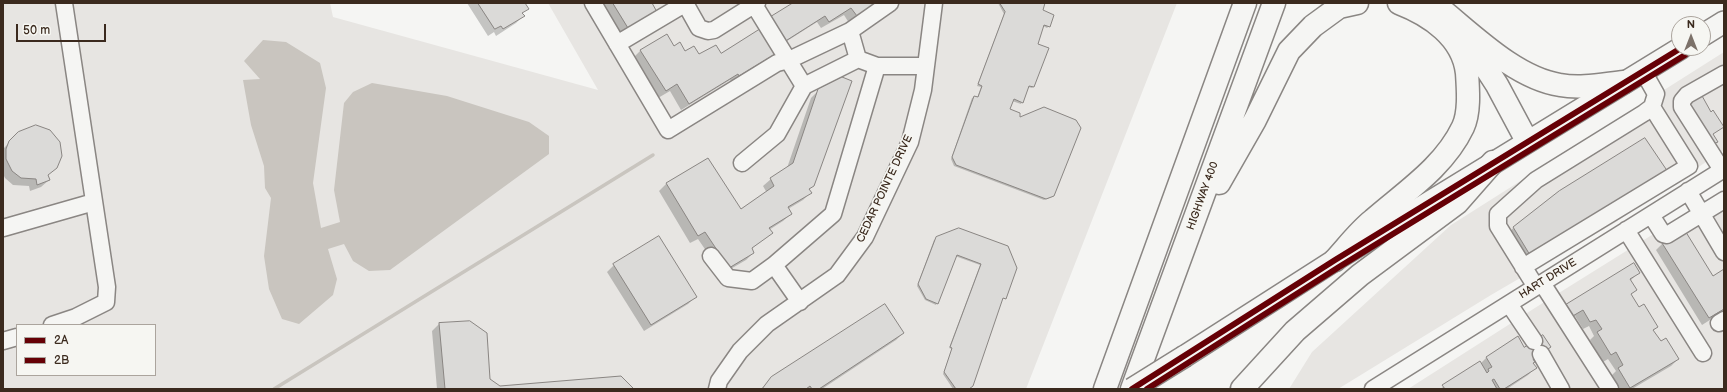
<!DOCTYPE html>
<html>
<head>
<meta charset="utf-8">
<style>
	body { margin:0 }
	#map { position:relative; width:1727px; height:392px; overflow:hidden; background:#f5f5f3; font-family:"Balsamiq Sans",sans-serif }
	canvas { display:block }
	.frame { position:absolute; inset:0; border:4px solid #3b2a1e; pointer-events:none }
	.legend { position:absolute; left:16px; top:324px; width:140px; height:52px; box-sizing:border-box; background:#f6f6f2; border:1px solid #aba49d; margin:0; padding:5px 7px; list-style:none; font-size:12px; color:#3b2a1e }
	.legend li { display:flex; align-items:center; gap:8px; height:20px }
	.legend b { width:20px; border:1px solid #aba49d }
	.north { position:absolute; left:1671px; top:16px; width:40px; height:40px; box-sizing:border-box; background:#f6f6f2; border:1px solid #aba49d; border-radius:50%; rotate:0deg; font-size:11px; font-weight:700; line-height:16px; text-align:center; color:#3b2a1e }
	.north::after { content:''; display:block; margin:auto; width:14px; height:18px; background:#7c7169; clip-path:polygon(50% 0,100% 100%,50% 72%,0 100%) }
	.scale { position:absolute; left:16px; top:24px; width:90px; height:18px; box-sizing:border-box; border:2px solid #3b2a1e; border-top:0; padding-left:5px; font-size:12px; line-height:14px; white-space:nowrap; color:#3b2a1e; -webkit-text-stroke:3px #f6f6f2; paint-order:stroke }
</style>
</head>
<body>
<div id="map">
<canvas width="1727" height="392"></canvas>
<div class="frame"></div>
<ul class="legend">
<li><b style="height:5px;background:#660006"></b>2A</li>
<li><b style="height:5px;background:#660006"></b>2B</li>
</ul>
<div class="north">N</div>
<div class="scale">50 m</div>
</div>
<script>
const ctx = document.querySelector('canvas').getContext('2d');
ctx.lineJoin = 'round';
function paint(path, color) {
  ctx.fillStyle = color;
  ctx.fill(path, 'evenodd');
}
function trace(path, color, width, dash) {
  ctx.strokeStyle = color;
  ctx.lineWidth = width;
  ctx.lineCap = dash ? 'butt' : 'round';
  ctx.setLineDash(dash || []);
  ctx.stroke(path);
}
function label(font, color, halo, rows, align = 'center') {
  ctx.font = font + ' "Balsamiq Sans",sans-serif';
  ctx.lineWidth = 3.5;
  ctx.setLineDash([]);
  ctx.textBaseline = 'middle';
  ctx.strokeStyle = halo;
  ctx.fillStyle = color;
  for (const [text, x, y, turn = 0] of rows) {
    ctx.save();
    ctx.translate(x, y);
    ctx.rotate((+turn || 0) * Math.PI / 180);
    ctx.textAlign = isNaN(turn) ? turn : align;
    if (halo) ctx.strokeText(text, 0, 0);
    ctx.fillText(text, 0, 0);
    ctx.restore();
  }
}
paint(new Path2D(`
	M 3,3 L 330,3 L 333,17 L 598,90 L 548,3 L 1177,3 L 1026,389 L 3,389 ZM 17,325 L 155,325 L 155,375 L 17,375 Z
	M 1724,52 L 1724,150 L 1616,222 L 1491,295 L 1338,389 L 1289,389 L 1312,352 L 1451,225 Z
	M 1724,190 L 1724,389 L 1408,389 L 1538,306 Z`), '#e7e5e2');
paint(new Path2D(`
	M 263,40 L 286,42 L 320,63 L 326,88 L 313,183 L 321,228 L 340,222 L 334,190 L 344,103 L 353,92 L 372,83 L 447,96 L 529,122 L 549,136 L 549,154 L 390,270 L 369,271 L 353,261 L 344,244 L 328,249 L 337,279 L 333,295 L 299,324 L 282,319 L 269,289 L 264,256 L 271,198 L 265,188 L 264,166 L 251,125 L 243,80 L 260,79 L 244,61 Z`), '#c9c5bf');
paint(new Path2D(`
	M 467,3 L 524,3 L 527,8 L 522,14 L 523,16 L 516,23 L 496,36 L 494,32 L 488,36 Z
	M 602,3 L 651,3 L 656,11 L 621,35 Z
	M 795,3 L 873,3 L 874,5 L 849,23 L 844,15 L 821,28 L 817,22 L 776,48 Z
	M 998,3 L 1044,3 L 1041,11 L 1049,26 L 1047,28 L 1043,26 L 1037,44 L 1047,48 L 1033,87 L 1032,88 L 1028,87 L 1021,104 L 1012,101 L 1008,110 L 1052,197 L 1044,200 L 954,166 L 951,159 L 972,98 L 974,97 L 977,98 L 981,87 L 977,86 L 1004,14 Z
	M 673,47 L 685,53 L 699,56 L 776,53 L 769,60 L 732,82 L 730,80 L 681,110 L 670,91 L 658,98 L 634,57 L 641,50 Z
	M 819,90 L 813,185 L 809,190 L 810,193 L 803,200 L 788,209 L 791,214 L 783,221 L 769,230 L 771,233 L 751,249 L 753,253 L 746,260 L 722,274 L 698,239 L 690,243 L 659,191 L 666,184 L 708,159 L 740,210 L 767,193 L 763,186 L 771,179 L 787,168 L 811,98 Z
	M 1645,139 L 1522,261 L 1507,235 L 1514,227 Z
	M 11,141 L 47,176 L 49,180 L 41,187 L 30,191 L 29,186 L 13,185 L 5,178 L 3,174 L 3,149 Z
	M 960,229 L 1005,298 L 1001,299 L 968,389 L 953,389 L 943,374 L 952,349 L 949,348 L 980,265 L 955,256 L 936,305 L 925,300 L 917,286 L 934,240 Z
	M 1663,243 L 1712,277 L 1724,270 L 1724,311 L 1702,325 L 1656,250 Z
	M 614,265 L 695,297 L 688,304 L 644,331 L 607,272 Z
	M 1639,272 L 1630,281 L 1636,290 L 1630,295 L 1638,308 L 1657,327 L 1653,331 L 1660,343 L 1678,359 L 1671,366 L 1632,389 L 1619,389 L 1611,376 L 1616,371 L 1608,359 L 1603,362 L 1590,340 L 1594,336 L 1589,326 L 1583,329 L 1575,316 L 1564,323 L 1558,314 Z
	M 470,322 L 489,379 L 500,387 L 633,389 L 437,389 L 432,331 L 439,324 Z
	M 903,333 L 896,340 L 822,389 L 761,389 L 772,378 Z
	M 1550,347 L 1533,361 L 1532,364 L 1535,368 L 1528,375 L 1507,389 L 1440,389 L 1480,364 L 1486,358 L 1524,348 Z`), '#0003');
trace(new Path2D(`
	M 274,389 L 653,155`), '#c9c5bf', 3.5);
const building = new Path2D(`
	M 478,3 L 525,3 L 529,9 L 522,13 L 525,16 L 503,29 L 501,26 L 495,29 Z
	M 613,3 L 652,3 L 657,12 L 629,29 Z
	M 793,3 L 875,3 L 876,5 L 857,16 L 851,8 L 829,22 L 825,16 L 784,42 L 769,18 Z
	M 1000,3 L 1045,3 L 1043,10 L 1054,15 L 1050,27 L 1044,25 L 1038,44 L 1049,48 L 1034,87 L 1029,86 L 1023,103 L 1014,99 L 1010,109 L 1020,113 L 1020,117 L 1044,107 L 1076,120 L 1081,128 L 1054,196 L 1046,199 L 956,165 L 952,157 L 974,96 L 978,97 L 982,86 L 978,84 L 1005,12 Z
	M 762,28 L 777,53 L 739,76 L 738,74 L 689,104 L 677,84 L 666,91 L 640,50 L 667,34 L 674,46 L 680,42 L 685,51 L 694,46 L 699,54 L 716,45 L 721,53 Z
	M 842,77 L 852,81 L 814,186 L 809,189 L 812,193 L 788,207 L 792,214 L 769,228 L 773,233 L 752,248 L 754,253 L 729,268 L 705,232 L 698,236 L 666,183 L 708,158 L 741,209 L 774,186 L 770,178 L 793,163 L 818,89 Z
	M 1701,94 L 1711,112 L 1713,110 L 1724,127 L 1713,134 L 1718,142 L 1713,144 L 1685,100 Z
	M 36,125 L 50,130 L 60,142 L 62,156 L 57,168 L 48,175 L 50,180 L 37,185 L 36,179 L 21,178 L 12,171 L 6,159 L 6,149 L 9,141 L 18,132 Z
	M 1645,138 L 1668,172 L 1530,255 L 1513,227 L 1559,191 Z
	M 959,228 L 1008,246 L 1017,268 L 1006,299 L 1003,298 L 973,386 L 969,389 L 956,389 L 944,372 L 952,348 L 950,347 L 981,264 L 957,255 L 938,304 L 926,299 L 918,284 L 936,237 Z
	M 1684,229 L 1713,276 L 1724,269 L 1724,309 L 1709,318 L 1662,243 Z
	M 659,236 L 697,297 L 651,325 L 613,264 Z
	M 1634,263 L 1640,273 L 1630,279 L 1637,290 L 1631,294 L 1639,307 L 1644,304 L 1658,327 L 1653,330 L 1661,341 L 1666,338 L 1679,359 L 1630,388 L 1618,368 L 1623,365 L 1616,352 L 1611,355 L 1597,332 L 1602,329 L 1596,320 L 1590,322 L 1583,310 L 1571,317 L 1564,306 Z
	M 885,304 L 904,333 L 819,389 L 812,389 L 810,386 L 806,389 L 762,389 L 771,377 Z
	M 470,321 L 487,333 L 490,379 L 500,386 L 621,376 L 634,389 L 445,389 L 439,323 Z
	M 1543,335 L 1551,347 L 1533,359 L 1535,362 L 1533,363 L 1537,368 L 1504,389 L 1500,389 L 1494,379 L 1492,380 L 1497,389 L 1445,389 L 1442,385 L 1480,361 L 1487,373 L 1489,371 L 1488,369 L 1492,367 L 1486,357 L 1518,336 L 1524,347 Z`);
paint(building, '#dbdad8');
trace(building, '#8a8683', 1);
const minor = new Path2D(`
	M 593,3 L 668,130 L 777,63 L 789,60 L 850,31 L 890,3
	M 685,3 L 699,28 L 708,31 L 714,30 L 757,3
	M 753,3 L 804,86
	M 850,31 L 858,59
	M 617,44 L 686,3
	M 742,163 L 777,134 L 804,86 L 858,59 L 877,66 L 926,66
	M 1722,170 L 1682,107 L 1682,101 L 1687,95 L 1724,74
	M 1688,191 L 1724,252
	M 1651,215 L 1663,234 L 1667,235 L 1724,200
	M 3,228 L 94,202
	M 1626,230 L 1703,353
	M 711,256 L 728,278 L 752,281 L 774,265 L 833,214 L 877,66
	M 774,265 L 800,302
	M 1523,267 L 1689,166 L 1652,107
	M 1542,283 L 1610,389
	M 1536,287 L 1498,226 L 1498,214 L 1536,180 L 1644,113 L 1652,107 L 1656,94 L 1643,71
	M 1509,304 L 1534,341
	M 1719,323 L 1724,320
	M 52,325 L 76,317 L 106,302 L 107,287 L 64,3
	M 3,341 L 17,337
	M 1541,354 L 1561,389
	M 717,389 L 719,381 L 740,351 L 767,324 L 837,275 L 865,237 L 910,142 L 923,90 L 934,3
	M 1373,389 L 1724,169`);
const major = new Path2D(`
	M 1703,35 L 1724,22
	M 1185,356 L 1335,260 L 1681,48`);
const highway = new Path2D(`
	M 1437,6 C 1472,34 1515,78 1560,85 C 1581,89 1604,84 1624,82
	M 1468,40 L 1497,85 L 1527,141
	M 1219,183 L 1255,120 L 1289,51 L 1313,26 L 1339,7 L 1357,3
	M 1335,260 C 1347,247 1359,231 1373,220 C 1405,192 1444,167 1463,127 C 1470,112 1468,89 1467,73 C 1463,37 1430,15 1399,3
	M 1105,389 L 1245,3
	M 1132,389 L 1274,3
	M 1242,389 L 1295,331 L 1360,275 L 1457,203 L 1493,162`);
trace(minor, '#8a8683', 19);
trace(major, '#8a8683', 24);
trace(highway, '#8a8683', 25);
trace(minor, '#f5f5f3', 16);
trace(major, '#f5f5f3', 21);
trace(highway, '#f5f5f3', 22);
const majorBridge = new Path2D(`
	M 1132,389 L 1185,356`);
trace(majorBridge, '#8a8683', 24, []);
trace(majorBridge, '#f5f5f3', 21);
trace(new Path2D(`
	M 1132,389 L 1335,260 L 1681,48`), '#660006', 6);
trace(new Path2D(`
	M 1147,389 L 1339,267 L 1685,55`), '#660006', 6);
label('11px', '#3b2a1e', '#f6f6f2', [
	["CEDAR POINTE DRIVE",885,189,-65],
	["HIGHWAY 400",1203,196,-70],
	["HART DRIVE",1548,279,-32]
]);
</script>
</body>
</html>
